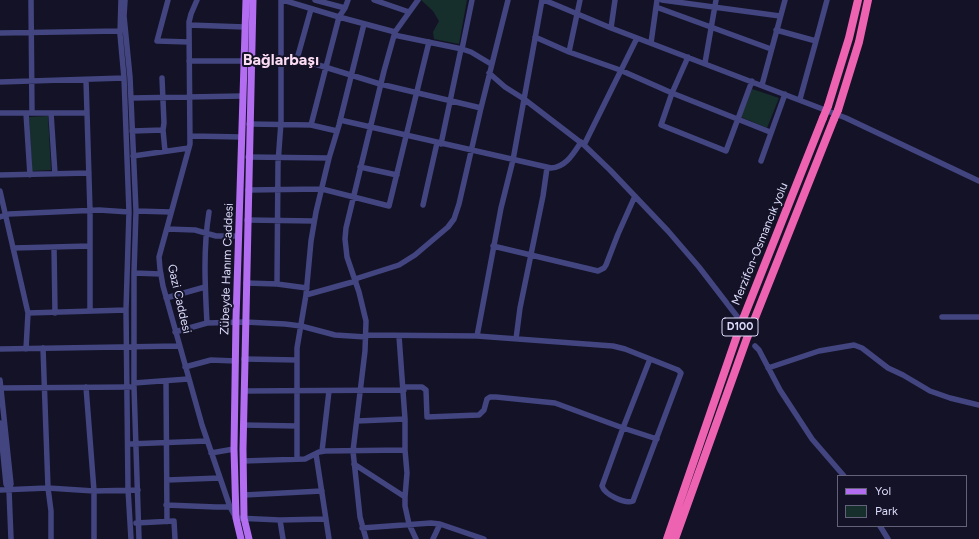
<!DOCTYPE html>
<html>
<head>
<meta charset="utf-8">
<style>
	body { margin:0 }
	#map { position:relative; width:979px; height:539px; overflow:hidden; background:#141226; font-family:Figtree,sans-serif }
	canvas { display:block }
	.legend { position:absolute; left:837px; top:475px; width:130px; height:52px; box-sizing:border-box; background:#141226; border:1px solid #64627b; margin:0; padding:5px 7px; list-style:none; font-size:12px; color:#dbdafb }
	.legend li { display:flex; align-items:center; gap:8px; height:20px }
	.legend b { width:20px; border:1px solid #64627b }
</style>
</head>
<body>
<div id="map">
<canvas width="979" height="539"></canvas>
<ul class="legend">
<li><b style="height:5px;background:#b36df0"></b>Yol</li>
<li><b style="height:11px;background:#162f2c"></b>Park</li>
</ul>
</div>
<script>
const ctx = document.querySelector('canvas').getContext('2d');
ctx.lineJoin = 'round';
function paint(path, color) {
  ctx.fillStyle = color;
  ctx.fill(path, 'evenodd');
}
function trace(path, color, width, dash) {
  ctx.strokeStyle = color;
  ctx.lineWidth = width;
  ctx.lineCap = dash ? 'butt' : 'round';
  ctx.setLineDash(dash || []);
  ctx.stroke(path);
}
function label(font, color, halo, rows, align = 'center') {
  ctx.font = font + ' Figtree,sans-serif';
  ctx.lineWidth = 4;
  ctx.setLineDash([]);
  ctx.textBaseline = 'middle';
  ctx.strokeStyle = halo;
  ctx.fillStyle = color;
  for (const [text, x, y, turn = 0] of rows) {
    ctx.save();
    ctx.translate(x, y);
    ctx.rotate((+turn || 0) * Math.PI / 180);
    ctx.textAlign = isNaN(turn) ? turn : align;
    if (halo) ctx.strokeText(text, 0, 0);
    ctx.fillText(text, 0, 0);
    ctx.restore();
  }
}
paint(new Path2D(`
	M 421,0 L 467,0 L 459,44 L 434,39 L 433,32 L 439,21 L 433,11 Z
	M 752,89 L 779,98 L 767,128 L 741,117 Z
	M 48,116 L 51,170 L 32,171 L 29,117 Z`), '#162f2c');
trace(new Path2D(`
	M 31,0 L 32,113
	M 121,0 L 120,34 L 124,78 L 129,212 L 126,310 L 128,489 L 131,539
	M 125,0 L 124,16 L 130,77 L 136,211 L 134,273 L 134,387 L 139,539
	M 168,0 L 157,41 L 189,42
	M 197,0 L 191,14 L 189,22 L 190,144 L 159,257 L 160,269 L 163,286 L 202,425 L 230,507 L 236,518 L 280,520 L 326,519
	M 283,0 L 339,17 L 395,32 L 418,0
	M 315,0 L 345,8
	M 374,0 L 409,12
	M 544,0 L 611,28 L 846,118 L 979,181
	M 662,0 L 780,16
	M 656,7 L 771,49
	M 189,25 L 245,27
	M 611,28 L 615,0
	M 776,30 L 816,41 L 800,99
	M 0,33 L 120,31
	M 394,35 L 462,49 L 471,52 L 491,64
	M 535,37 L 569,52 L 620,70 L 672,93 L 770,132
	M 816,41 L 827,0
	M 651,43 L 657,0
	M 462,49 L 472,0
	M 569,52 L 580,0
	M 688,57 L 672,93 L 661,125 L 726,151 L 752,81
	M 251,59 L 280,58 L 302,60 L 380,84 L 481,108
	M 297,59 L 311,9
	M 189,61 L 244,61
	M 705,63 L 716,0
	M 489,73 L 505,87 L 524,99 L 584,145 L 610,170 L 668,231 L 699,267 L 739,319
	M 162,78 L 164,123 L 163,130 L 165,151
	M 86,80 L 90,211 L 90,311
	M 0,82 L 124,78
	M 762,85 L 785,0
	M 131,98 L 243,96
	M 0,113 L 87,113
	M 26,113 L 30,175
	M 51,113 L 55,174
	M 340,120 L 551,168 C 566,167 573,154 581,142
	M 249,124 L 311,125 L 337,131
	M 311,125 L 339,17 L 345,8 L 348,0
	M 132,131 L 163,130
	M 191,136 L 242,137
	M 441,144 L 461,49
	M 584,145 L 637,38
	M 133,156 L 189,148
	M 248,157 L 329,158
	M 761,161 L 785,94
	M 360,167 L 397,175
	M 0,175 L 89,173
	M 248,190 L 322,189 L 389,206 L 429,42
	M 0,191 L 28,313 L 26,349
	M 423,205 L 437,143
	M 136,211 L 171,212
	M 0,217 L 9,214 L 99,210 L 129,212
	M 247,220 L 314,221
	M 167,229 L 195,230 L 216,236 L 239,236
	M 493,246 L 598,271 L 604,268 L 606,265 L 618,234 L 635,196
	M 54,247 L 55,313
	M 13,248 L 90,246
	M 134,273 L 161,274
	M 355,279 L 399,265 L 415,255 L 448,227 L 454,219 L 459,204 L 481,108 L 508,0
	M 246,283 L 277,284 L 307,288
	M 277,284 L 278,163 L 281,122 L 281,0
	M 306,295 L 356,281
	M 166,298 L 205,287
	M 28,313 L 126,310
	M 942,317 L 979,317
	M 207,323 C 205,286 203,249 209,212
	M 175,332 L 207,323 L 245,322 L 285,324 L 301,326 L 335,335 L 366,337
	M 366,335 L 477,336 L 613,346 L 625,349 L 678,370 L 681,373 L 633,501 C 625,504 605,495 602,486 L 623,428 L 555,403 L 496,397 L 490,397 L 487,399 L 484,410 L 479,415 L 427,417 L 426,390 L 422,387 L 403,387
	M 399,336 L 405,419 L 405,450 L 407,473 L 405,497 L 405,506 L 409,524 L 416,539
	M 477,336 L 501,208 L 513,160 L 542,0
	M 516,339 L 520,308 L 543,196 L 547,168
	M 755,346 L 759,350 L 780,390 L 812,439 L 844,476
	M 43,348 L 48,488 L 51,511 L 51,539
	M 0,349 L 179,346
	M 244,359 L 297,360
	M 650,359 L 623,428 L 657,439
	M 185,367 L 211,360 L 236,361
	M 768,368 L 819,351 L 854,345 L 862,348 L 888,368 L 903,375 L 930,391 L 950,398 L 979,405
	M 0,380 L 11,484 L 9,490 L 6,484 L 0,423
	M 166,381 L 167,522
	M 134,383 L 188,379
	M 86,387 L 94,491 L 94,539
	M 0,388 L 130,387
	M 244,391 L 404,390
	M 357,421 L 405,419
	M 243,425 L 297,426
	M 128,444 L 207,441
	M 322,451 L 329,391
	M 211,453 L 234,449
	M 316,454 L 329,539
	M 297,459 L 297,348 L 306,295 L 311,241 L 316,212 L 329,158 L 339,125 L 364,24
	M 243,461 L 305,459 L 319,452 L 325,451 L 405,450
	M 354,464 L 405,497
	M 167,480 L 220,478
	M 0,490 L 48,488 L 94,491 L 138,490
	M 9,490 L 11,539
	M 244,495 L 322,491
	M 166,505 L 216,507 L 230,507
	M 280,520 L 283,539
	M 136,523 L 174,521 L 175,539
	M 880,526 L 888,539
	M 362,528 L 431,523 L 440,524 L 484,539
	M 366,539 L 360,517 L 353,451 L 365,351 L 366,321 L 359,292 L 347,257 L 345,239 L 346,228 L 384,71 L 395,32
	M 433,539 L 440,524`), '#424580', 5.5);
trace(new Path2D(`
	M 241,539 L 236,518 L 234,449 L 236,319 L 246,0
	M 249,539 L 244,518 L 243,449 L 253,0`), '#b36df0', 7);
trace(new Path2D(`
	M 828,106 L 849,38 L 858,0
	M 838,110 L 859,42 L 868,0
	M 667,539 L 741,324 L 823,118
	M 675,539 L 747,338 L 834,119`), '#ee62b2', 8);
trace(new Path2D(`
	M 823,118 L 828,106
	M 834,119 L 838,110`), '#ee62b2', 8);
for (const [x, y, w] of [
	[740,327,36]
]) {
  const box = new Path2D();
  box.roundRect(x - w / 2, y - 9, w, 18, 3);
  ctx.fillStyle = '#141226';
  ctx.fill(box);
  trace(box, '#dbdafb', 1);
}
label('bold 11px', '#dbdafb', null, [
	["D100",740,327]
]);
label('12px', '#dbdafb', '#141226', [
	["Merzifon-Osmancık yolu",760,244,-68],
	["Zübeyde Hanım Caddesi",227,269,-88],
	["Gazi Caddesi",179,299,77]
]);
label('bold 16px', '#fbdcf3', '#141226', [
	["Bağlarbaşı",281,60]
]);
</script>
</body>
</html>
